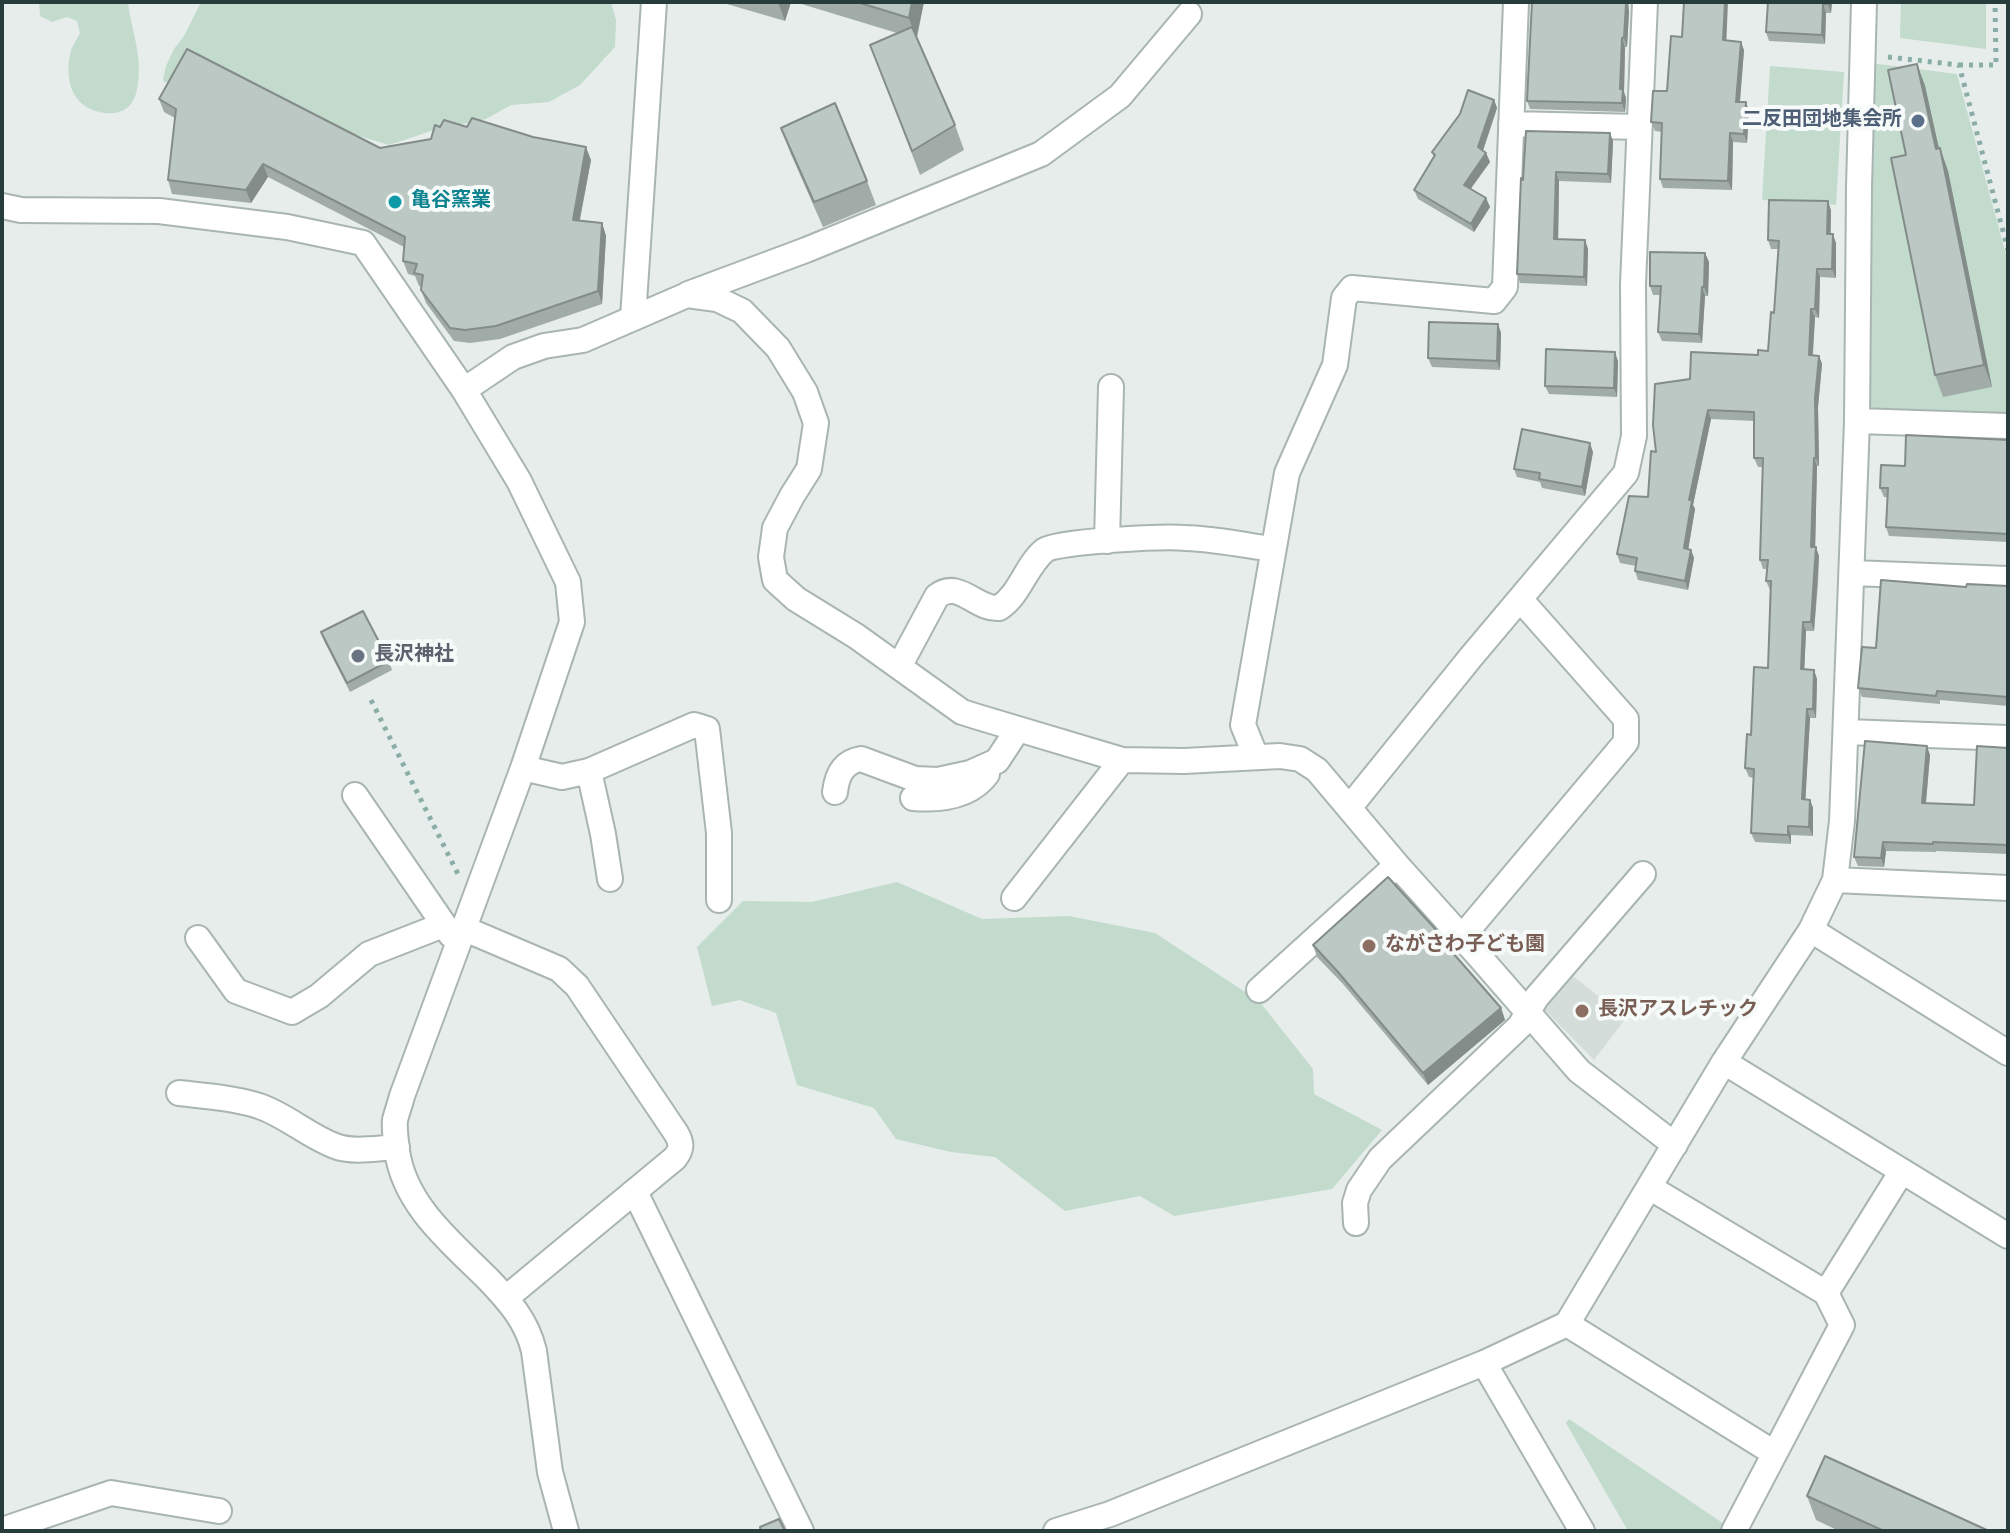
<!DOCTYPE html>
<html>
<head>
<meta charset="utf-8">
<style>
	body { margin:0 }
	#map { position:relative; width:2010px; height:1533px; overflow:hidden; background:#e6edeb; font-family:"Source Sans 3",sans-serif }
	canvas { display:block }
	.frame { position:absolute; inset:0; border:4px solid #273d3b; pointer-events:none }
</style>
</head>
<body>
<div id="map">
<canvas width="2010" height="1533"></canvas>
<div class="frame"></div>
</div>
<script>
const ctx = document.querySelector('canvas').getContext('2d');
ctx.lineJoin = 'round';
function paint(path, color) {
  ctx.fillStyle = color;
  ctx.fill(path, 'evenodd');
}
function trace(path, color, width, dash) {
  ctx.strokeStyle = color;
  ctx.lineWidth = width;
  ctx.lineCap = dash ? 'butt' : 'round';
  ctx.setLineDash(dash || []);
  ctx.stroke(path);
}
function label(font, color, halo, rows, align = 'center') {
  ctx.font = font + ' "Source Sans 3","Noto Sans JP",sans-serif';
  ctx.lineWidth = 8;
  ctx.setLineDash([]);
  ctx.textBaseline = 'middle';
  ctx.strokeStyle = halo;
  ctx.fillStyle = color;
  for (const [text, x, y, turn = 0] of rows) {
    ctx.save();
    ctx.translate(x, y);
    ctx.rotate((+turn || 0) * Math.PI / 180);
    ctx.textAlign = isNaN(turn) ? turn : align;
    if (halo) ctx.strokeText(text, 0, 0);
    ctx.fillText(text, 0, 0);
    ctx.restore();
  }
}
paint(new Path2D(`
	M 1568,972 L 1626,1018 L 1594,1060 L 1539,1004 Z`), '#d4ddda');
paint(new Path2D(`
	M 39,2 L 128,2 C 131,30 142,53 138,82 C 137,89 136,99 130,105 C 117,120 86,113 76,97 C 68,86 67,68 70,55 C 71,47 77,40 80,33 L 77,21 L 67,17 L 52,22 L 40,16 Z
	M 201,2 L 611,2 L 616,20 L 615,47 L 580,85 L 549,102 L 511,105 L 486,119 L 431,131 L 389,145 L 333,128 L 185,62 L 167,82 L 164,82 L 163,79 L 166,66 L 174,49 L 184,36 Z
	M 1901,2 L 1986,2 L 1986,49 L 1900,38 Z
	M 1870,63 L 1957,74 L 2008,262 L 2008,420 L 1865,411 Z
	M 1770,66 L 1844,72 L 1836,205 L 1762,200 Z
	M 897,882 L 982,919 L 1069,916 L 1155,933 L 1259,1001 L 1313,1069 L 1314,1094 L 1382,1130 L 1332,1189 L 1174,1216 L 1140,1196 L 1065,1211 L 995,1157 L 951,1152 L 896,1139 L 874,1108 L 797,1085 L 776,1013 L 740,1000 L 712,1006 L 697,947 L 743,901 L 812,902 Z
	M 1569,1419 L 1724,1524 L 1721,1531 L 1628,1531 L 1566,1423 Z`), '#c2dbcd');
const minor = new Path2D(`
	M 1511,124 L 1639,127
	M 2,206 L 21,210 L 159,211 L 287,227 L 363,243 L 464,390 L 519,481 L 568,582 L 572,622 L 523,768 L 402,1096 C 400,1104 397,1112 395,1120 C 394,1130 396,1140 397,1151 C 405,1206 451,1242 488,1279 C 509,1301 527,1321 534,1351 L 550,1472 L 566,1531
	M 688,294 L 806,250 L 1041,154 L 1120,96 L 1189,14
	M 633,318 L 654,2
	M 464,390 L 513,357 L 544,346 L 583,340 L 687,295 L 717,299 L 742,311 L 778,348 L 805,392 L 816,423 L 809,469 L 792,496 L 775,528 L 771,557 L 775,580 L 796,599 L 856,636 L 962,712 L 978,717 L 1122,760 L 1184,761 L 1280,756 L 1300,759 L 1317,770 L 1397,865 L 1477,954 L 1579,1071 L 1675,1145
	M 1857,421 L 2008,426
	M 1107,541 L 1111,387
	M 1852,573 L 2008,579
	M 900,665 L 937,596 C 959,579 976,610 999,608 C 1020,595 1026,565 1045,550 C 1058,541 1166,536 1186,538 C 1215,539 1244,545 1272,549
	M 1847,732 L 2008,738
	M 1256,757 L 1243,725 L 1287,473 L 1335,365 L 1344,298 L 1352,288 L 1494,301 L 1505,287 L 1516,2
	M 523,768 L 562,777 L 589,771 L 694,725 L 707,729 L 719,833 L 719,900
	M 589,771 L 603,834 L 610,879
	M 835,792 C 837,775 843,762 861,759 L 915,779 L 938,780 L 970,773 L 997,761 L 1018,729
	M 355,795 L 451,935
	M 913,798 C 939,800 970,797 987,774
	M 1349,808 L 1471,657 L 1626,473 L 1634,436 L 1633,284 L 1645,2
	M 1835,880 L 2008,888
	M 1014,898 L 1122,760
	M 465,929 L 559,969 L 577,986 L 676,1133 C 682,1143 682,1149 675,1158 L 506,1298
	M 1811,930 L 2008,1053
	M 1462,937 L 1626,742 L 1626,719 L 1520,599
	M 198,938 L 236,991 L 292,1012 L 319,996 L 369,954 L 443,925
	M 1259,990 L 1397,865
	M 1724,1062 L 2008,1236
	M 179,1093 C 206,1096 233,1098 259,1106 C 286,1115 308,1136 335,1146 C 353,1153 378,1148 397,1147
	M 1649,1187 L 1826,1293 L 1842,1325 L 1734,1531
	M 635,1192 L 801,1531
	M 1356,1223 L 1355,1203 L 1359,1190 L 1380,1159 L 1520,1026 L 1536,998 L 1643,874
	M 1826,1293 L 1902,1171
	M 1567,1324 L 1774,1453
	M 2,1530 L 111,1493 L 219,1511
	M 1056,1531 L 1110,1514 L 1484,1363 L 1567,1324 L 1724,1062 L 1811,930 L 1835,880 L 1842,821 L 1857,421 L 1859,187 L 1864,2`);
const tertiary = new Path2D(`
	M 1484,1363 L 1582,1531`);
trace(minor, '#a9b5b3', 28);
trace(tertiary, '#a9b5b3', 28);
trace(new Path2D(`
	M 1888,57 L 1959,65 L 2008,250
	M 1959,65 L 1996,65 L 1995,2
	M 371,700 L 458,874`), '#8aada7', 5, [4, 6]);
trace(minor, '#fff', 24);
trace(tertiary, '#fff', 24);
paint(new Path2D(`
	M 720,2 L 791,2 L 785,21 Z
	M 795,2 L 924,2 L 917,38 L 955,125 L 964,150 L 920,175 L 870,45 L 897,33 Z
	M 1532,2 L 1628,2 L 1629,12 L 1627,47 L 1625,47 L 1624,92 L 1626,98 L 1625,112 L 1530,109 L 1527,101 Z
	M 1768,2 L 1832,2 L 1831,13 L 1826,13 L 1825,44 L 1769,41 L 1766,32 Z
	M 1682,37 L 1727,41 L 1744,50 L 1740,102 L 1749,111 L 1747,143 L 1733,142 L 1732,190 L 1663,188 L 1660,179 L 1662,132 L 1655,131 L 1651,122 L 1667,91 Z
	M 1917,64 L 1925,86 L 1939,149 L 1940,148 L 1948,171 L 1992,387 L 1943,397 L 1935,375 L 1906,155 Z
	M 159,99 L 380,148 L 431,139 L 440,127 L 467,127 L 591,160 L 580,220 L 602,223 L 606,236 L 602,304 L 500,339 L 470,343 L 454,341 L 426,303 L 421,290 L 421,287 L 419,286 L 415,276 L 408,274 L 403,261 L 404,247 L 268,177 L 251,203 L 172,194 L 168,180 L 175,118 L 164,112 Z
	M 1494,100 L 1497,108 L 1483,151 L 1486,153 L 1490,162 L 1470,189 L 1486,198 L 1490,207 L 1474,232 L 1418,199 L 1414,190 L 1434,157 L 1432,152 Z
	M 781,128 L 867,181 L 876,205 L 823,227 L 790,152 Z
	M 1613,141 L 1611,183 L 1559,181 L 1558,239 L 1585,240 L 1588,249 L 1587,286 L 1520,283 L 1517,274 L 1523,180 Z
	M 1831,210 L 1831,234 L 1836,243 L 1836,278 L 1820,277 L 1819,318 L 1815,317 L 1813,355 L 1819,356 L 1822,364 L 1818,407 L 1819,466 L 1817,466 L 1815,547 L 1819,556 L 1818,585 L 1814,631 L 1806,631 L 1804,669 L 1814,670 L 1817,679 L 1816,718 L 1810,718 L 1805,799 L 1810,800 L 1813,808 L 1813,836 L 1791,835 L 1791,844 L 1755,842 L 1751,833 L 1754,778 L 1749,777 L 1745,768 L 1751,735 L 1768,668 L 1770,590 L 1766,581 L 1767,569 L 1763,569 L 1760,560 L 1763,467 L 1758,467 L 1754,458 L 1754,421 L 1711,419 L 1693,505 L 1695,509 L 1688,549 L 1691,550 L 1694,558 L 1688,590 L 1638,580 L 1635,571 L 1636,566 L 1620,563 L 1617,554 L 1648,497 L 1656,452 L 1690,379 L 1768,351 L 1774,313 L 1778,249 L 1771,249 L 1768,240 Z
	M 1705,253 L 1709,262 L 1708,296 L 1705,296 L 1702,343 L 1662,341 L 1658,332 L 1661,295 L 1653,295 L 1650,286 Z
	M 1498,324 L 1501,333 L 1500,370 L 1432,367 L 1428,358 Z
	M 1618,361 L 1617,397 L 1549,394 L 1545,386 Z
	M 2008,440 L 2008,542 L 1889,536 L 1886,527 L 1888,497 L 1884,497 L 1880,488 L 1905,466 Z
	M 1593,452 L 1585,496 L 1542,488 L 1540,482 L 1517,477 L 1514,469 Z
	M 2008,586 L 2008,706 L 1940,700 L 1940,704 L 1862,697 L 1858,688 L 1876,648 L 1966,587 Z
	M 321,632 L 389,661 L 392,670 L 350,692 L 324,641 Z
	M 2008,748 L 2008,854 L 1936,851 L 1936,852 L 1886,851 L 1884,867 L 1858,866 L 1854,857 L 1930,755 L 1926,803 L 1974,805 Z
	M 1313,945 L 1452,951 L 1501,1008 L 1505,1020 L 1428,1085 L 1343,984 L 1317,957 Z
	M 1807,1496 L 1989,1531 L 1839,1531 L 1816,1520 Z`), '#a1aca9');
paint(new Path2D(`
	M 778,2 L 791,2 L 785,21 Z
	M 912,2 L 924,2 L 916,39 L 909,18 Z
	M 1624,2 L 1628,2 L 1629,12 L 1627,47 L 1624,38 Z
	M 1725,2 L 1728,2 L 1726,49 L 1723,40 Z
	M 1828,2 L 1832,2 L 1831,13 L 1828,4 Z
	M 1823,4 L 1826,13 L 1825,44 L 1822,35 Z
	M 1622,38 L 1625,47 L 1624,92 L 1626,98 L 1625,112 L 1622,103 L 1620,89 Z
	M 1741,42 L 1744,50 L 1739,111 L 1736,102 Z
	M 1917,64 L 1925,86 L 1944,171 L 1936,149 Z
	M 1494,100 L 1497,108 L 1481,156 L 1478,147 Z
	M 1746,102 L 1749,111 L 1747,143 L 1744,134 Z
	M 1610,133 L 1613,141 L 1611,183 L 1608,174 Z
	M 1730,133 L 1733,142 L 1732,190 L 1728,181 Z
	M 586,147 L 591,160 L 577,233 L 573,220 Z
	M 1940,148 L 1948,171 L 1992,387 L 1984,365 Z
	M 1486,153 L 1490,162 L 1467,194 L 1464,185 Z
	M 263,164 L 268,177 L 251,203 L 246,190 Z
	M 1556,172 L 1559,181 L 1558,248 L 1554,239 Z
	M 1486,198 L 1490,207 L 1474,232 L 1471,224 Z
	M 1828,201 L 1831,210 L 1830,242 L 1827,234 Z
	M 602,223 L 606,236 L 602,304 L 598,291 Z
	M 1833,234 L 1836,243 L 1836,278 L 1832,269 Z
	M 1585,240 L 1588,249 L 1587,286 L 1584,277 Z
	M 1705,253 L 1709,262 L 1708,296 L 1704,287 Z
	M 1817,269 L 1820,277 L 1819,318 L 1815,309 Z
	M 1702,287 L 1705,296 L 1702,343 L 1699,334 Z
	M 1811,309 L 1815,317 L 1812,363 L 1809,355 Z
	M 1498,324 L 1501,333 L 1500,370 L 1497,361 Z
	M 1615,352 L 1618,361 L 1617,397 L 1614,388 Z
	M 1819,356 L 1822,364 L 1818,407 L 1819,466 L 1816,458 L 1815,398 Z
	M 1708,410 L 1711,419 L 1693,505 L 1695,509 L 1687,557 L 1684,548 L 1689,500 Z
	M 1590,443 L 1593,452 L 1585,496 L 1582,487 Z
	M 1814,458 L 1817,466 L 1815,556 L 1811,547 Z
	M 1816,547 L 1819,556 L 1814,631 L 1811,622 Z
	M 1691,550 L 1694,558 L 1688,590 L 1685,581 Z
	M 1803,622 L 1806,631 L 1804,678 L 1801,669 Z
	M 1814,670 L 1817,679 L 1816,718 L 1813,709 Z
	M 1807,709 L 1810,718 L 1805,808 L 1802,799 Z
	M 1927,746 L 1930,755 L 1925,812 L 1922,803 Z
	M 1810,800 L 1813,808 L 1813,836 L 1809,827 Z
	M 1788,826 L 1791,835 L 1791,844 L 1788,835 Z
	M 1883,842 L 1886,851 L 1884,867 L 1881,858 Z
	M 1501,1008 L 1505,1020 L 1428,1085 L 1423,1073 Z`), '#838c89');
const building = new Path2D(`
	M 857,2 L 912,2 L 909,18 Z
	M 1532,2 L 1624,2 L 1624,3 L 1626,3 L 1624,38 L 1622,38 L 1620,89 L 1623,89 L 1622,103 L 1527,101 Z
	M 1684,2 L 1725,2 L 1723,40 L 1741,42 L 1736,102 L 1746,102 L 1744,134 L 1730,133 L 1728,181 L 1660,179 L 1662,123 L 1651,122 L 1653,91 L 1667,91 L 1671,36 L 1682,37 Z
	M 1768,2 L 1828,2 L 1828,4 L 1823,4 L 1822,35 L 1766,32 Z
	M 912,27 L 955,125 L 912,151 L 870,45 Z
	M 187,49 L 380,148 L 431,139 L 435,125 L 440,127 L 444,120 L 467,127 L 472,118 L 533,137 L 586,147 L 573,220 L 602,223 L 598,291 L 496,326 L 465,330 L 450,328 L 421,290 L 423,275 L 414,273 L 417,264 L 403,261 L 405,237 L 263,164 L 246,190 L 168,180 L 176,109 L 159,99 Z
	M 1917,64 L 1936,149 L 1940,148 L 1984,365 L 1935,375 L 1891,158 L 1906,155 L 1888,70 Z
	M 1468,90 L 1494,100 L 1478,147 L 1486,153 L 1464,185 L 1486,198 L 1471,224 L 1414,190 L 1435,155 L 1432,152 L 1460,114 Z
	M 835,103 L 867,181 L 814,202 L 781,128 Z
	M 1526,131 L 1610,133 L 1608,174 L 1556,172 L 1554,239 L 1585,240 L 1584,277 L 1517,274 L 1521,178 L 1523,180 Z
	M 1769,200 L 1828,201 L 1827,234 L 1833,234 L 1832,269 L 1817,269 L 1815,309 L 1811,309 L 1809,355 L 1819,356 L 1815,398 L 1816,458 L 1814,458 L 1811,547 L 1816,547 L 1814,576 L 1811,622 L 1803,622 L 1801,669 L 1814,670 L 1813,709 L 1807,709 L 1802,799 L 1810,800 L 1809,827 L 1788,826 L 1788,835 L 1751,833 L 1754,769 L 1745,768 L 1747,734 L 1751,735 L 1754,667 L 1768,668 L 1771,581 L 1766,581 L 1768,560 L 1760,560 L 1763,458 L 1754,458 L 1754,412 L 1708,410 L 1689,500 L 1692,500 L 1684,548 L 1691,550 L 1685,581 L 1635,571 L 1637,558 L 1617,554 L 1629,496 L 1648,497 L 1651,451 L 1656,452 L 1653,425 L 1655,384 L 1690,379 L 1691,352 L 1758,355 L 1758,350 L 1768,351 L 1771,312 L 1774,313 L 1779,241 L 1768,240 Z
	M 1650,252 L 1705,253 L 1704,287 L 1702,287 L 1699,334 L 1658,332 L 1661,286 L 1650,286 Z
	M 1429,322 L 1498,324 L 1497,361 L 1428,358 Z
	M 1546,349 L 1615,352 L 1614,388 L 1545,386 Z
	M 1522,429 L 1590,443 L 1582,487 L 1539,479 L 1540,473 L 1514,469 Z
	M 1906,435 L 2008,440 L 2008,534 L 1886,527 L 1888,488 L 1880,488 L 1881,465 L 1905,466 Z
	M 1881,580 L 1966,587 L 1967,584 L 2008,586 L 2008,697 L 1937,691 L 1936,696 L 1858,688 L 1862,647 L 1876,648 Z
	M 363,611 L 389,661 L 347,683 L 321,632 Z
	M 1865,741 L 1927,746 L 1922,803 L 1974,805 L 1977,746 L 2008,748 L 2008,845 L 1933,842 L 1933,844 L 1883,842 L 1881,858 L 1854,857 Z
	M 1388,877 L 1448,943 L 1446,945 L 1501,1008 L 1423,1073 L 1338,972 L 1313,945 Z
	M 1825,1456 L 1989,1531 L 1884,1531 L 1807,1496 Z
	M 779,1519 L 785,1531 L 761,1531 L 760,1527 Z`);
paint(building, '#bbc8c4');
trace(building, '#838c89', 2);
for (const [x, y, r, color] of [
	[1918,121,8,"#5c6f8a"],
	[395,202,8,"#0f9aa8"],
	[358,656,8,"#6b7280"],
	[1369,946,8,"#8d6e63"],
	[1582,1011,8,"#8d6e63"]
]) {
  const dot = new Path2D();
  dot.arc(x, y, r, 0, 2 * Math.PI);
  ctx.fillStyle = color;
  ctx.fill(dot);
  trace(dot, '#f6faf9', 3);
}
label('bold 20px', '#4e5e75', '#f6faf9', [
	["二反田団地集会所",1902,121]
], 'right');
label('bold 20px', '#0d838f', '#f6faf9', [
	["亀谷窯業",411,202]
], 'left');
label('bold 20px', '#5b616d', '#f6faf9', [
	["長沢神社",374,656]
], 'left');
label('bold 20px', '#785e54', '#f6faf9', [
	["ながさわ子ども園",1385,946],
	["長沢アスレチック",1598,1011]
], 'left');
</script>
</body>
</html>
